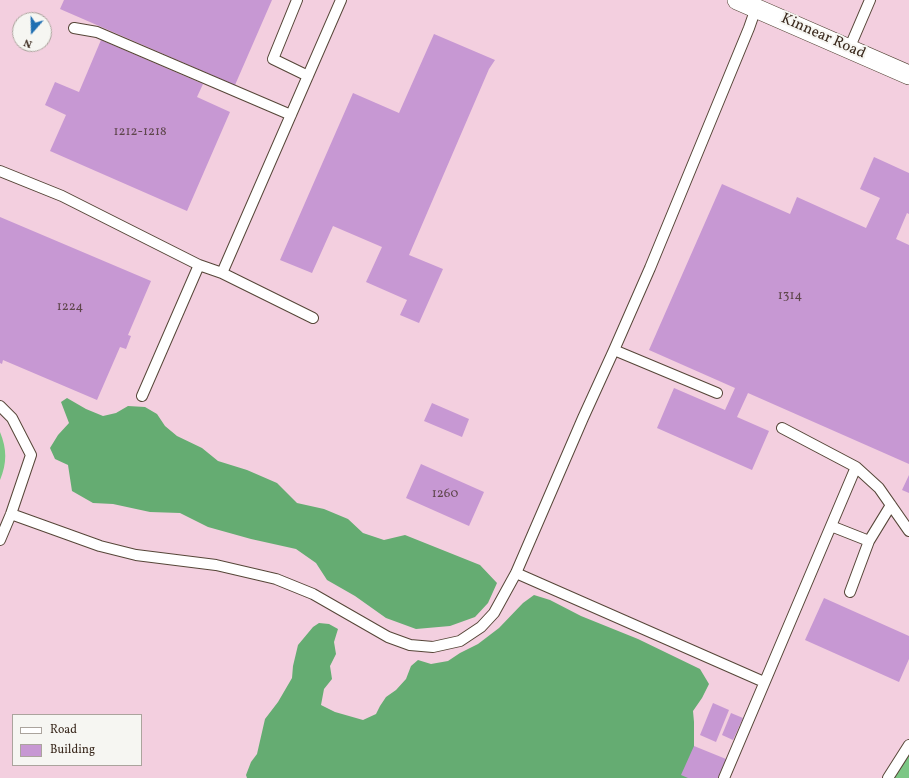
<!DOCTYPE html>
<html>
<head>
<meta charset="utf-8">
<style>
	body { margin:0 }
	#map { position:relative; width:909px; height:778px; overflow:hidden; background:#f0e6cd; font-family:Vollkorn,serif }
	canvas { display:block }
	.legend { position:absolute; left:12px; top:714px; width:130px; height:52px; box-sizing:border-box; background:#f6f6f2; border:1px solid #aba49d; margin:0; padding:5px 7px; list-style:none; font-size:12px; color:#3b2a1e }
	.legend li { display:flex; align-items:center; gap:8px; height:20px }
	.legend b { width:20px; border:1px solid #aba49d }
	.north { position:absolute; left:12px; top:12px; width:40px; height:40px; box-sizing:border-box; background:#f6f6f2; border:1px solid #aba49d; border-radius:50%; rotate:200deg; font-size:11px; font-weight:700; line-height:16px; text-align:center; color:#3b2a1e }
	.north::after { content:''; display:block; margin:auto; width:14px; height:18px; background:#1f6fb2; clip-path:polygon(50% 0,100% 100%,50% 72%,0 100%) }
</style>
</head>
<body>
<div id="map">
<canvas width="909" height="778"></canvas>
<ul class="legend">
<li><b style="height:5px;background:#fff"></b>Road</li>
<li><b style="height:11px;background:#c798d3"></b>Building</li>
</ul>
<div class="north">N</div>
</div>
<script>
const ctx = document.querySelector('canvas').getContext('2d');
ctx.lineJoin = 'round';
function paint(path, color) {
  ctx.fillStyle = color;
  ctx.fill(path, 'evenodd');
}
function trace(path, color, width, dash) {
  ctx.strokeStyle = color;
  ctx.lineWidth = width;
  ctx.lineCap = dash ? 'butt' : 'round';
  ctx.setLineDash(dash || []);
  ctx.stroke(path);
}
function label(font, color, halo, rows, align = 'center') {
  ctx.font = font + ' Vollkorn,serif';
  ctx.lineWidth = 4;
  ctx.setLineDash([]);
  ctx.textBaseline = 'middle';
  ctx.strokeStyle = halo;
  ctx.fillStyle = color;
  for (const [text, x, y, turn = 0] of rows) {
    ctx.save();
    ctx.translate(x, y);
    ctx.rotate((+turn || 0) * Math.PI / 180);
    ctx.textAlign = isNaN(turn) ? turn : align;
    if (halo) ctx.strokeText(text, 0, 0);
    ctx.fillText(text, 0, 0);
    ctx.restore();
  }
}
paint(new Path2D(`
	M 0,0 L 909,0 L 909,778 L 0,778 ZM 20,20 L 44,20 L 44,44 L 20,44 ZM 13,715 L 141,715 L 141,765 L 13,765 Z`), '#f3cfdf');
paint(new Path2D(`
	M 0,432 C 7,449 7,463 0,480 Z
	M 909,745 L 909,778 L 888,778 Z`), '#7cc785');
paint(new Path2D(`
	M 67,398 L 86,409 L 103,416 L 116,413 L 128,406 L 145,407 L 157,414 L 165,426 L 177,436 L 202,448 L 218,461 L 247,470 L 277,483 L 297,503 L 324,509 L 348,519 L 363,533 L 384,540 L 405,535 L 480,565 L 497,583 L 488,603 L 475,617 L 450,626 L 416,629 L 386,618 L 355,596 L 327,580 L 316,563 L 296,549 L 251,539 L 208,527 L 180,513 L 150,512 L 113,504 L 93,503 L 72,491 L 68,465 L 55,459 L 50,448 L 58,435 L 69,423 L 61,402 Z
	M 534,595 L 550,600 L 581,616 L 638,639 L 700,669 L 709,684 L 702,698 L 693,711 L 694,722 L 694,760 L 702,778 L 247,778 L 246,775 L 251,762 L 257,754 L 265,719 L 278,702 L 292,678 L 293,666 L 298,645 L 313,627 L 319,623 L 329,624 L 338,629 L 334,642 L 336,654 L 330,666 L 332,679 L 324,689 L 321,705 L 335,712 L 363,720 L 376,714 L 380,706 L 386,697 L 396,690 L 406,679 L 411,666 L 418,660 L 431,664 L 448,661 L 460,653 L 478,644 L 499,628 L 523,603 Z`), '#65ac72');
paint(new Path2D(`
	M 64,0 L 272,0 L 235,85 L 60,9 Z
	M 434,34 L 495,60 L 489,69 L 409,255 L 443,269 L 419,323 L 400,315 L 407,300 L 366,282 L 382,247 L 333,226 L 312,273 L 280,260 L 353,93 L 399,113 Z
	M 101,40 L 203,84 L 197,97 L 230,112 L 187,211 L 50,151 L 66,115 L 45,105 L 55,82 L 79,92 Z
	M 874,157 L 909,173 L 909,214 L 907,213 L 896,239 L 909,245 L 909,464 L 748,393 L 737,417 L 769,431 L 752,470 L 657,428 L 674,388 L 725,410 L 735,388 L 649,350 L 722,184 L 790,214 L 797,197 L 866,228 L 880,198 L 860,189 Z
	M 0,217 L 151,281 L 128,335 L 131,336 L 126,349 L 120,347 L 97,400 L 3,360 L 2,364 L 0,363 Z
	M 432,403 L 469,419 L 462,437 L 424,421 Z
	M 421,464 L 484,492 L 469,526 L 406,498 Z
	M 909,475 L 909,493 L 902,490 Z
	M 824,598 L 909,636 L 909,659 L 899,682 L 805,640 Z
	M 713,703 L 729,710 L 716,742 L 700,735 Z
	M 731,713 L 743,718 L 733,740 L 722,735 Z
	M 694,746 L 726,759 L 718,778 L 688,778 L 681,775 Z`), '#c798d3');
const service = new Path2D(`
	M 297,0 L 273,59 L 308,76
	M 74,28 L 97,32 L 291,115
	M 849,49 L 870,0
	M 0,171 L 62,196 L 199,265 L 222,273 L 341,0
	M 222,273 L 313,318
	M 614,350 L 717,393
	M 142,396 L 199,265
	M 0,406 L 12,418 L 31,455 L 11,514 L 0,540
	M 856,467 L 879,488 L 909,531
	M 11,514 L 100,546 L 136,555 L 216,565 L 276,579 L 313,594 L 388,637 L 410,645 L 433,647 L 460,641 L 481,627 L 494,613 L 516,573 L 583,418 L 614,350 L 650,268 L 749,28 L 756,8 L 756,5
	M 831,526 L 869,541
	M 516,573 L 764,682
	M 850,592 L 869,541 L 891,505
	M 724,778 L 856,467 L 782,428
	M 888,778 L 909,745`);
const minor = new Path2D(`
	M 737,0 L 909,75`);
trace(service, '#564638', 12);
trace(minor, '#564638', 20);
trace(service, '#fff', 10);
trace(minor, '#fff', 19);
label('13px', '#5e464b', null, [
	["1212-1218",140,133],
	["1314",790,297],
	["1224",70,308],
	["1260",445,495]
]);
label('15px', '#3b2a1e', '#f6f6f2', [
	["Kinnear Road",823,37,24]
]);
</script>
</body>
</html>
